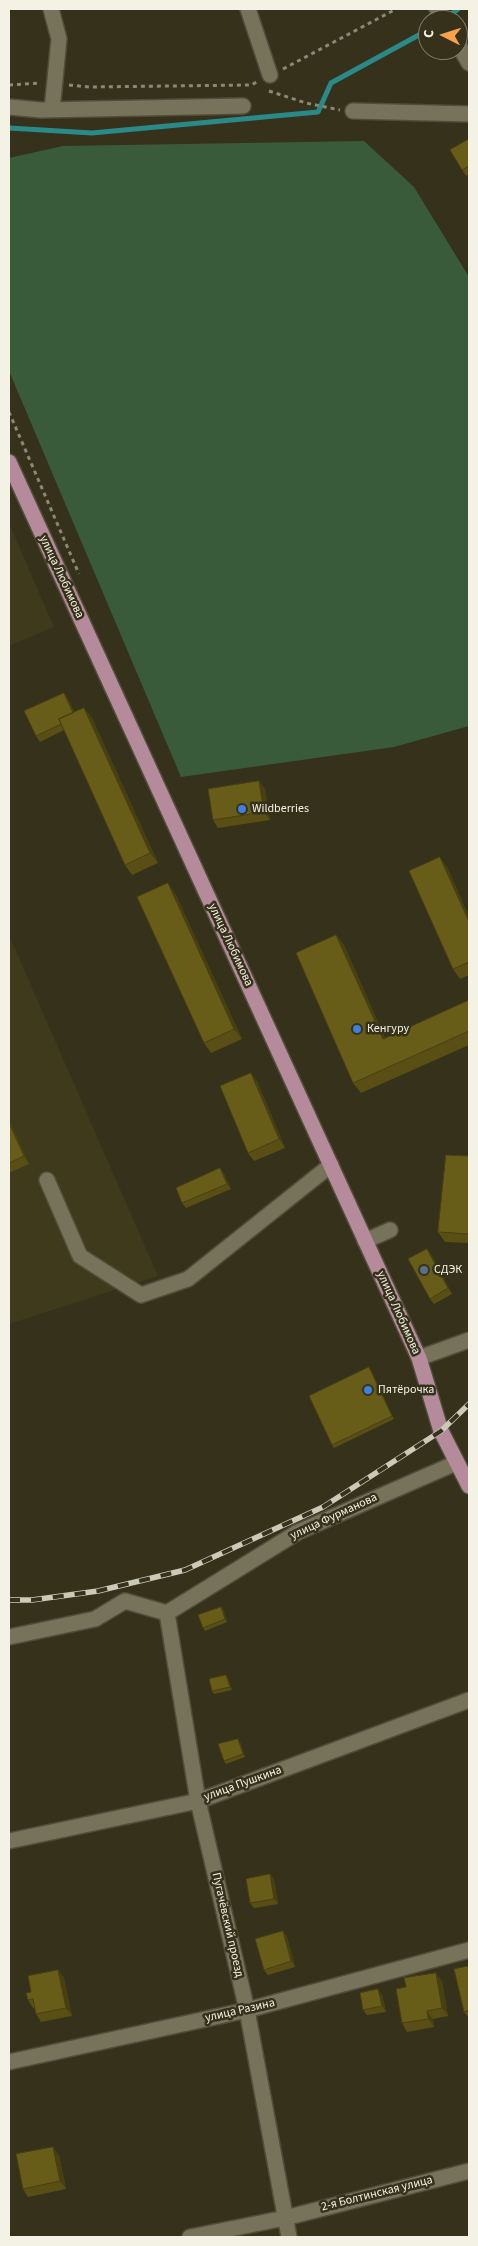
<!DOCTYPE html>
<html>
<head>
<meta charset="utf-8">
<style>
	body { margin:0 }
	#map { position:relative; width:478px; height:2246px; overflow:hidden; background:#35311b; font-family:"Source Sans 3",sans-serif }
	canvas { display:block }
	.frame { position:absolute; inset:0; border:10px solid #f4f2e4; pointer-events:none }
	.north { position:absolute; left:418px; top:10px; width:50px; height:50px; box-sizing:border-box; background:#35311b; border:1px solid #817e6b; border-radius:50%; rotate:275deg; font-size:14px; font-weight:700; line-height:20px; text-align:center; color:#f4f2e4 }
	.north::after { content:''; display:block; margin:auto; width:18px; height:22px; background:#f8a04b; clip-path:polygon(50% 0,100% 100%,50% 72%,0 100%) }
</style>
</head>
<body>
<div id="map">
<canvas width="478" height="2246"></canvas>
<div class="frame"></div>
<div class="north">С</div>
</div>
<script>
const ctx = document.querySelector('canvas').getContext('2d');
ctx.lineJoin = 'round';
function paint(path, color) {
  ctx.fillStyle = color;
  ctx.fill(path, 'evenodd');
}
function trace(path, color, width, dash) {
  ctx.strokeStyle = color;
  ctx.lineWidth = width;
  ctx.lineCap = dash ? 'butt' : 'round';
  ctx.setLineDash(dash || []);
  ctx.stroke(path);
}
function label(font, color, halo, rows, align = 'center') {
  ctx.font = font + ' "Source Sans 3",sans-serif';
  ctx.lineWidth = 5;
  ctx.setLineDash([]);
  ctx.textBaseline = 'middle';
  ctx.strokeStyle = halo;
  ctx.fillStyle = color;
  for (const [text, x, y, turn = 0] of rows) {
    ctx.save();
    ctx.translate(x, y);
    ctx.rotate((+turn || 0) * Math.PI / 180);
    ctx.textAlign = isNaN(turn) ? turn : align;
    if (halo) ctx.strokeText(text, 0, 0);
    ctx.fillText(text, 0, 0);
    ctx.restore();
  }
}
paint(new Path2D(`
	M 9,523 L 54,627 L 9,646 Z
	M 9,935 L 158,1276 L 9,1324 Z`), '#3f3a1c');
paint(new Path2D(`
	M 364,141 L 414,187 L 469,277 L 469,726 L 394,747 L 181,777 L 9,371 L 9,158 L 63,146 Z`), '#3a5b3a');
trace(new Path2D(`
	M 444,20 L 458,9
	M 9,128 L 92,133 L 318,112 L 331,83 L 428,30`), '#2a8a8a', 5);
const minor = new Path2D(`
	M 51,9 L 59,39 L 52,110
	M 248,9 L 270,75
	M 437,9 L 441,16
	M 458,44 L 469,63
	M 9,107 L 41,110 L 243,106
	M 353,111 L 469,114
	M 47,1180 L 80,1256 L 141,1295 L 188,1279 L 331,1165
	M 365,1241 L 390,1230
	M 419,1358 L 469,1340
	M 167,1613 L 198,1801 L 247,2010 L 289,2237
	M 167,1613 L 298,1532 L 456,1463
	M 9,1637 L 95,1619 L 125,1601 L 167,1613
	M 9,1841 L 198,1801 L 469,1700
	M 9,2062 L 247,2010 L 469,1950
	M 190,2237 L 285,2218 L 469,2171`);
const major = new Path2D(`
	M 9,462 L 419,1358 L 441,1431 L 469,1486`);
trace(minor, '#514d3a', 18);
trace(major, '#514d3a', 18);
trace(new Path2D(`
	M 283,69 L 396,9
	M 9,85 L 40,83
	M 69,85 L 89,87 L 251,85 L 257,82
	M 269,91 L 306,103 L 340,110
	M 9,412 L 79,574`), '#8b8875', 3, [4, 4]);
trace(minor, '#77725a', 15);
trace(major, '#b58b9b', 15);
const rail = new Path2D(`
	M 9,1600 L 32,1600 L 98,1591 L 185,1570 L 323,1507 L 441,1431 L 469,1404`);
trace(rail, '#cbc9b9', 5.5);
trace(rail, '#35311b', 4, [11]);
paint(new Path2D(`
	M 469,139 L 469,174 L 466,176 L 462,170 Z
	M 64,693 L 68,699 L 74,712 L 84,708 L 92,718 L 158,863 L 132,875 L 125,865 L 64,730 L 40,742 L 36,736 Z
	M 259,781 L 265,789 L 270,820 L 218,828 L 213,820 Z
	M 447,867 L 469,917 L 469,975 L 460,979 L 453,969 Z
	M 175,893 L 242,1039 L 211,1053 L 204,1043 Z
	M 336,935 L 344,945 L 385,1038 L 469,1000 L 469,1045 L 361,1093 L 353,1083 Z
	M 257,1081 L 285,1148 L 254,1161 L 248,1153 Z
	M 9,1119 L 29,1164 L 9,1173 Z
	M 469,1156 L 469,1243 L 445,1242 L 438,1232 Z
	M 220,1168 L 224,1174 L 231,1189 L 186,1208 L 182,1203 Z
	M 431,1254 L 452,1294 L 434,1304 L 430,1299 Z
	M 369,1367 L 394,1419 L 334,1448 L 332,1445 Z
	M 221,1607 L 223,1609 L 227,1622 L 205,1631 L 203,1628 Z
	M 226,1675 L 228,1678 L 232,1690 L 214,1694 L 212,1691 Z
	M 240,1742 L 245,1757 L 226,1764 L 224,1761 Z
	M 270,1874 L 274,1880 L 278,1904 L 254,1908 L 250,1903 Z
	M 283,1931 L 287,1937 L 295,1967 L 268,1975 L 264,1970 Z
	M 469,1966 L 469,2017 L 468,2017 L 464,2012 Z
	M 58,1970 L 64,1978 L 72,2016 L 41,2022 L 36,2014 L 35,2008 L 33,2008 L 28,2000 L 31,1992 Z
	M 442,1981 L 448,2016 L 433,2019 L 434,2027 L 407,2032 L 402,2023 Z
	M 382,1995 L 386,2012 L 367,2015 L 363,2010 Z
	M 59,2155 L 66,2189 L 28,2197 L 23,2189 Z`), '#594f15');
paint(new Path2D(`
	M 64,693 L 68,699 L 79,724 L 75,718 Z
	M 84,708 L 92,718 L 158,863 L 150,853 Z
	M 259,781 L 265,789 L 270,820 L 264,812 Z
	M 440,857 L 447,867 L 469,917 L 469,922 Z
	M 168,883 L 175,893 L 242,1039 L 234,1029 Z
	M 336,935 L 344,945 L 390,1049 L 383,1039 Z
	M 251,1073 L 257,1081 L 285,1148 L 279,1139 Z
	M 9,1119 L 29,1164 L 24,1156 L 9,1123 Z
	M 220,1168 L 224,1174 L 231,1189 L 227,1184 Z
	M 427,1249 L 431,1254 L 452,1294 L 448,1288 Z
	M 369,1367 L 371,1370 L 394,1419 L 392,1416 Z
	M 221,1607 L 223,1609 L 227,1622 L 225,1619 Z
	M 226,1675 L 228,1678 L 232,1690 L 230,1687 Z
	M 238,1739 L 240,1742 L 245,1757 L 243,1754 Z
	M 270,1874 L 274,1880 L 278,1904 L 274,1899 Z
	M 283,1931 L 287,1937 L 295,1967 L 291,1961 Z
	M 58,1970 L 64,1978 L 72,2016 L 66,2008 Z
	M 436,1973 L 442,1981 L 448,2016 L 442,2008 Z
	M 378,1989 L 382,1995 L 386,2012 L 382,2006 Z
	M 427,2011 L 433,2019 L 434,2027 L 428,2019 Z
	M 53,2147 L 59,2155 L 66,2189 L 60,2181 Z`), '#484011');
const building = new Path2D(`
	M 469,139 L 469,166 L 462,170 L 450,150 Z
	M 64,693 L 73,713 L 59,719 L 61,724 L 36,736 L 24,711 Z
	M 84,708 L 150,853 L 125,865 L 59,719 Z
	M 259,781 L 264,812 L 213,820 L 208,789 Z
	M 440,857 L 469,922 L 469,962 L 453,969 L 409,871 Z
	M 168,883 L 234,1029 L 204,1043 L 137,897 Z
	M 336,935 L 383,1039 L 469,1000 L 469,1031 L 353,1083 L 296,953 Z
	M 251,1073 L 279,1139 L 248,1153 L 220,1086 Z
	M 9,1123 L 24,1156 L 9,1163 Z
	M 446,1155 L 469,1156 L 469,1234 L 438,1232 Z
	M 220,1168 L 227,1184 L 182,1203 L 176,1188 Z
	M 427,1249 L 448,1288 L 430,1299 L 408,1259 Z
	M 369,1367 L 392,1416 L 332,1445 L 309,1396 Z
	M 221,1607 L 225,1619 L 203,1628 L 198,1615 Z
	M 226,1675 L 230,1687 L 212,1691 L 209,1679 Z
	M 238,1739 L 243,1754 L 224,1761 L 218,1744 Z
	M 270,1874 L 274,1899 L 250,1903 L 246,1879 Z
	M 283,1931 L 291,1961 L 264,1970 L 255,1939 Z
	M 469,1966 L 469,2010 L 464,2012 L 454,1969 Z
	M 58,1970 L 66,2008 L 36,2014 L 33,1999 L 28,2000 L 26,1993 L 31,1992 L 28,1976 Z
	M 436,1973 L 442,2008 L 427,2011 L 428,2019 L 402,2023 L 396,1989 L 406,1987 L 404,1978 Z
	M 378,1989 L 382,2006 L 363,2010 L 360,1993 Z
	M 53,2147 L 60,2181 L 23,2189 L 16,2154 Z`);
paint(building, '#675c18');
trace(building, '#484011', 1);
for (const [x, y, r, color] of [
	[242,809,5,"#3f7fe0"],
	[357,1029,5,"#3f7fe0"],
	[424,1270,5,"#5c6f8a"],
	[368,1390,5,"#3f7fe0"]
]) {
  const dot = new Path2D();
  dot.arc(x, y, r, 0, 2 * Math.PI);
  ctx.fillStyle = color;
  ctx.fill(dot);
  trace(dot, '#35311b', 2);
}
label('12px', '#f4f2e4', '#35311b', [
	["улица Любимова",61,577,65],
	["улица Любимова",230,945,65],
	["улица Любимова",398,1313,66],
	["улица Фурманова",334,1517,-25],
	["улица Пушкина",243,1784,-20],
	["Пугачёвский проезд",227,1925,77],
	["улица Разина",240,2011,-13],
	["2-я Болтинская улица",377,2194,-14]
]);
label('12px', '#f4f2e4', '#35311b', [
	["Wildberries",252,809],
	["Кенгуру",367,1029],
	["СДЭК",434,1270],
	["Пятёрочка",378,1390]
], 'left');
</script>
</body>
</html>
